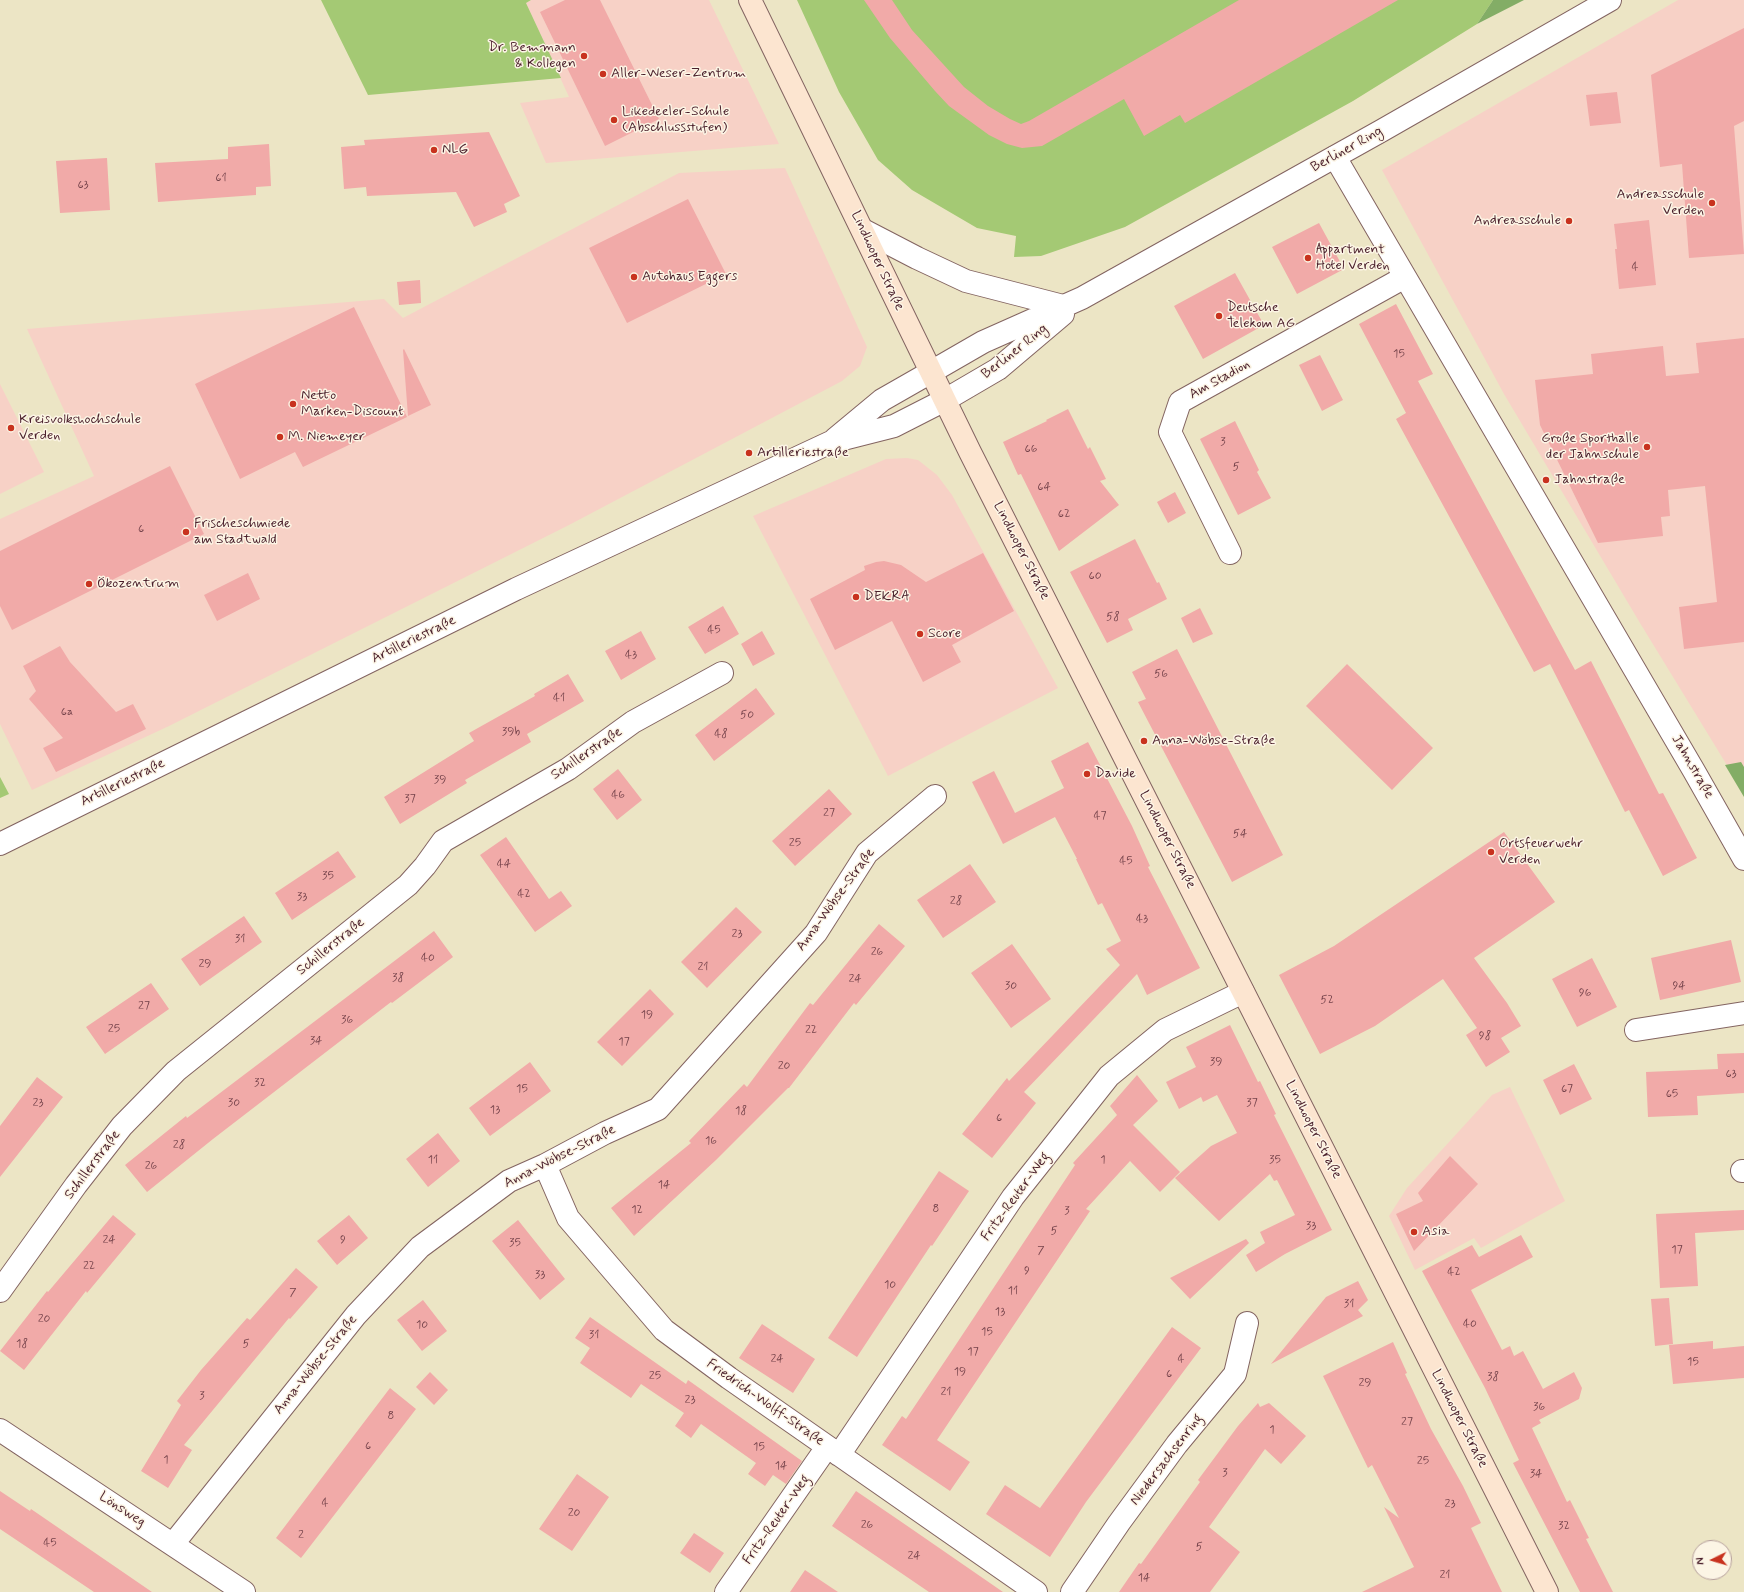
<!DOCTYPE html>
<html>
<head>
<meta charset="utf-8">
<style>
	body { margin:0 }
	#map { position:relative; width:1744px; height:1592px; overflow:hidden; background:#ece5c5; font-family:Mynerve,sans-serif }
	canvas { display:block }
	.north { position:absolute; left:1692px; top:1540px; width:40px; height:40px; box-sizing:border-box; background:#fcf5e5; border:1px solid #b59f9b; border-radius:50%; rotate:265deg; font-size:11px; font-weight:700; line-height:16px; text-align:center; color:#4a1f2b }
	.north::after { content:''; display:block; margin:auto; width:14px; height:18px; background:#c8321e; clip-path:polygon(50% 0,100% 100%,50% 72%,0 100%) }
</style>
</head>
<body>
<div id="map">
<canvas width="1744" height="1592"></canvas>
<div class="north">N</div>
</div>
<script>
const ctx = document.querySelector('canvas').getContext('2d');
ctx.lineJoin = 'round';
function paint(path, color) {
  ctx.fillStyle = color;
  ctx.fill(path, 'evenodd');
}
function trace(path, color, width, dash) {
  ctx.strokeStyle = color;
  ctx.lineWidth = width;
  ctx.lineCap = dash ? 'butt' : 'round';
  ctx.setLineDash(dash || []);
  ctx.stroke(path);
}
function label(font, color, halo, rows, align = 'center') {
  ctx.font = font + ' Mynerve,sans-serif';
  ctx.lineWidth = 3;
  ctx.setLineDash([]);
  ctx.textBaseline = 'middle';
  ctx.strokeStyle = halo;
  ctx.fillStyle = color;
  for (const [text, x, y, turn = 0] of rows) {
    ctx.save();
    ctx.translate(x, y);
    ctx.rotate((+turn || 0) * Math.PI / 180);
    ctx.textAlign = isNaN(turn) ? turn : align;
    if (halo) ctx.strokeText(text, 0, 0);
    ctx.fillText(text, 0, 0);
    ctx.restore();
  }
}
paint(new Path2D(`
	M 531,0 L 709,0 L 779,144 L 546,163 L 520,103 L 569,97 L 526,3 Z
	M 1678,0 L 1744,0 L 1744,793 L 1640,623 L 1504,394 L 1382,170 Z
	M 785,168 L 867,347 L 860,366 L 842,381 L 569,525 L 169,726 L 32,790 L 0,724 L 0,519 L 94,476 L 27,329 L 384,299 L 403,318 L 679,173 Z
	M 0,384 L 44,472 L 0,494 Z
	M 907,458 L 918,460 L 937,475 L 952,495 L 1058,688 L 888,776 L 753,516 L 886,459 Z
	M 1510,1087 L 1565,1201 L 1481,1248 L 1474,1238 L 1415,1270 L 1389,1216 L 1407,1188 L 1492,1095 Z`), '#f7d1c6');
paint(new Path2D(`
	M 321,0 L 531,0 L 526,3 L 561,78 L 368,95 Z
	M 797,0 L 1493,0 L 1477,24 L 1353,101 L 1125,227 L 1041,256 L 1014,257 L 1016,236 L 977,228 L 912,190 L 878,160 L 839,92 Z
	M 0,777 L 9,794 L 0,798 Z`), '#a4c974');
paint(new Path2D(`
	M 1493,0 L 1524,0 L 1477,24 Z
	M 1741,762 L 1744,767 L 1744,797 L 1725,765 Z`), '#83ad66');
paint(new Path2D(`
	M 565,0 L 600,0 L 659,119 L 605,146 L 540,12 Z
	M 864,0 L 892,0 L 912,30 L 964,87 L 988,106 L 1010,119 L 1021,124 L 1029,121 L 1239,0 L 1398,0 L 1185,123 L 1180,115 L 1144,136 L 1124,99 L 1042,146 L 1022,148 L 1007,144 L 989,135 L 949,106 L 935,91 L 890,38 Z
	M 1744,28 L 1744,121 L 1734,126 L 1744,254 L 1689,258 L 1682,164 L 1660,167 L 1651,75 Z
	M 1617,92 L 1621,123 L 1590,126 L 1586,95 Z
	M 489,132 L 520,196 L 504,204 L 507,212 L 474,227 L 456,192 L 367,196 L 366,187 L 344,189 L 341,147 L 365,145 L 364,140 Z
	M 269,144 L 271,186 L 256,187 L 256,195 L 158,202 L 155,163 L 228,159 L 228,147 Z
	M 107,158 L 110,210 L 60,213 L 56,161 Z
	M 688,199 L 726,274 L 627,323 L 589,248 Z
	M 1649,220 L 1656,285 L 1619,289 L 1615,249 L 1617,249 L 1614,224 Z
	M 1319,223 L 1344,269 L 1297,294 L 1272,247 Z
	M 1235,273 L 1264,325 L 1203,359 L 1174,306 Z
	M 420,280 L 421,303 L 399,305 L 397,282 Z
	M 1396,304 L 1433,374 L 1418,381 L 1575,670 L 1591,661 L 1659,794 L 1663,793 L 1697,858 L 1663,876 L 1629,810 L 1625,812 L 1550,664 L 1534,672 L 1396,419 L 1406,413 L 1359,324 Z
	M 354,307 L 407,417 L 303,467 L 295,452 L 240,479 L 195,384 Z
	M 1744,338 L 1744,642 L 1684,649 L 1679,607 L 1717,602 L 1705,486 L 1668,490 L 1670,516 L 1661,517 L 1663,536 L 1598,543 L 1540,425 L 1535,380 L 1593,374 L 1591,354 L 1663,346 L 1666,376 L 1699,373 L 1696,343 Z
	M 404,349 L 431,405 L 408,416 L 403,350 Z
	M 1320,355 L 1343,400 L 1322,411 L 1299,365 Z
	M 1068,409 L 1088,449 L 1090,447 L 1106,479 L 1100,481 L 1119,505 L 1059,551 L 1021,474 L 1018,475 L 1003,442 L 1047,421 L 1046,420 Z
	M 1235,421 L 1259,470 L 1257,472 L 1271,498 L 1238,515 L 1200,439 Z
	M 170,466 L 204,534 L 12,630 L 0,606 L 0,551 Z
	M 1175,492 L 1186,513 L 1168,523 L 1157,502 Z
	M 1135,539 L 1157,583 L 1159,582 L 1167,599 L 1128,619 L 1133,630 L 1107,643 L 1070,572 Z
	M 983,553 L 1014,611 L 952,645 L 961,662 L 923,682 L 892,621 L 835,650 L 810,599 L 865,570 L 864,566 L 876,562 L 884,561 L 901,565 L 926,582 Z
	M 248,573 L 260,599 L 217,621 L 204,595 Z
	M 723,606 L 739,634 L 705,654 L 688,627 Z
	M 1200,608 L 1213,634 L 1193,643 L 1181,618 Z
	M 641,631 L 656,659 L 621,680 L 605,651 Z
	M 762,631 L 775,654 L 753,666 L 741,644 Z
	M 60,646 L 70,662 L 116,712 L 133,704 L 146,729 L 56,772 L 43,748 L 63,738 L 29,699 L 36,691 L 23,666 Z
	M 1177,649 L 1283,855 L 1232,882 L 1138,702 L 1146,699 L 1132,672 Z
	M 1347,664 L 1433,748 L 1392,790 L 1306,706 Z
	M 568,674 L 584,701 L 527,734 L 531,742 L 465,780 L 467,783 L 400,824 L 384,797 L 474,741 L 469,733 L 535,696 L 534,694 Z
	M 756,688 L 775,714 L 714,761 L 695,735 Z
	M 1088,742 L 1132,826 L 1150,866 L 1148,867 L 1200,968 L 1147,995 L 1137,974 L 1024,1092 L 1036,1103 L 992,1158 L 962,1134 L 1007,1078 L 1009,1081 L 1120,965 L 1106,949 L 1121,941 L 1102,903 L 1098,905 L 1076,859 L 1077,859 L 1055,817 L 1003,844 L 972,782 L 994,771 L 1015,813 L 1064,788 L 1051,761 Z
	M 618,769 L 642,800 L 617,820 L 593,789 Z
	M 829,789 L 852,814 L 795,866 L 772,841 Z
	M 1504,832 L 1555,902 L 1474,958 L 1507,1003 L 1521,1026 L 1501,1038 L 1510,1052 L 1486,1067 L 1466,1035 L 1477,1028 L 1443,979 L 1375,1026 L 1320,1054 L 1279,975 L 1334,946 Z
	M 506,837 L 549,899 L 561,891 L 572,906 L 535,932 L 480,855 Z
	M 338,851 L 356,877 L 292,920 L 275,893 Z
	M 970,864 L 996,902 L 943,938 L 917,900 Z
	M 736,907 L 762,932 L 707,988 L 681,962 Z
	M 244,916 L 262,942 L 200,986 L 181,959 Z
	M 879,924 L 905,946 L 856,1005 L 854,1003 L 789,1088 L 788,1088 L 716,1160 L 634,1236 L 611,1208 L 691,1143 L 689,1141 L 744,1084 L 747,1087 L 810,1003 L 813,1005 Z
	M 434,931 L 453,957 L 392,1003 L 391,1002 L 213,1139 L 147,1192 L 125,1165 L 186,1116 L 187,1118 Z
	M 1731,940 L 1741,982 L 1660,1000 L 1651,958 Z
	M 1012,944 L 1051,999 L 1011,1028 L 971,973 Z
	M 1592,958 L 1617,1007 L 1577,1027 L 1552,979 Z
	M 151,983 L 169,1009 L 105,1054 L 86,1027 Z
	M 650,989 L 674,1014 L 622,1066 L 597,1042 Z
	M 1230,1025 L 1258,1082 L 1260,1081 L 1276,1114 L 1274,1115 L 1332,1230 L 1285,1254 L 1256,1272 L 1246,1255 L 1265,1243 L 1260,1232 L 1295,1215 L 1277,1180 L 1274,1181 L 1270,1174 L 1219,1221 L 1175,1178 L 1211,1146 L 1237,1133 L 1217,1095 L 1203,1102 L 1201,1097 L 1179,1109 L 1166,1082 L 1196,1067 L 1186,1047 Z
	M 1744,1053 L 1744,1093 L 1697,1096 L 1698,1115 L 1648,1117 L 1646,1072 L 1718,1069 L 1717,1054 Z
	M 530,1062 L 551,1091 L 490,1136 L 469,1108 Z
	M 1574,1064 L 1592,1099 L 1560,1115 L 1543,1080 Z
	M 1137,1075 L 1158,1101 L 1133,1125 L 1180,1172 L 1160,1192 L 1130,1161 L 1086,1209 L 1090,1211 L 937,1440 L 970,1462 L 950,1491 L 882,1445 L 902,1416 L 906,1419 L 951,1352 L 1075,1165 L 1073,1163 L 1117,1115 L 1110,1106 Z
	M 37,1077 L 63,1097 L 0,1177 L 0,1126 Z
	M 438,1133 L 460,1161 L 428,1187 L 406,1159 Z
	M 1450,1156 L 1478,1184 L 1414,1251 L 1396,1214 L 1423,1201 L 1418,1193 Z
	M 939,1171 L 969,1191 L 932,1246 L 931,1245 L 857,1357 L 828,1338 Z
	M 1744,1210 L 1744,1230 L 1695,1233 L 1698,1286 L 1660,1288 L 1656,1214 Z
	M 113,1215 L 136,1234 L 87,1293 L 86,1291 L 24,1370 L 0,1351 L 47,1291 L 48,1292 Z
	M 349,1215 L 368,1238 L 337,1265 L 317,1241 Z
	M 518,1220 L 565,1279 L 540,1300 L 492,1241 Z
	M 1521,1235 L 1533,1257 L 1471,1290 L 1502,1350 L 1510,1346 L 1514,1356 L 1523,1351 L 1543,1389 L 1574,1372 L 1582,1388 L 1579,1399 L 1539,1420 L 1541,1423 L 1532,1428 L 1567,1502 L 1570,1500 L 1589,1538 L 1586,1539 L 1613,1592 L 1580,1592 L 1513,1463 L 1519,1460 L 1485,1388 L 1422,1271 L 1472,1245 L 1479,1257 Z
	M 1246,1239 L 1249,1243 L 1190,1299 L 1170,1278 Z
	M 296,1268 L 318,1287 L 290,1319 L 289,1318 L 184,1445 L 192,1450 L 168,1488 L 141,1471 L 181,1405 L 177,1401 L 201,1370 L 247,1318 L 250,1320 Z
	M 1358,1281 L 1368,1300 L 1358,1310 L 1363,1316 L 1271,1364 L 1326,1297 Z
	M 1669,1298 L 1673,1344 L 1655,1346 L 1651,1299 Z
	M 423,1300 L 447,1331 L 422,1351 L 397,1320 Z
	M 590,1317 L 686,1384 L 688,1380 L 802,1461 L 786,1484 L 773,1475 L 765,1486 L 748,1474 L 756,1463 L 701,1424 L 691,1438 L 675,1426 L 684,1413 L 641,1384 L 631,1398 L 580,1363 L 590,1348 L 575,1338 Z
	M 762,1324 L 815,1359 L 793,1393 L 739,1358 Z
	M 1172,1327 L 1201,1348 L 1086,1502 L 1050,1557 L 986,1514 L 1005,1485 L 1040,1508 Z
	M 1713,1341 L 1713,1349 L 1744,1346 L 1744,1378 L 1673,1384 L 1669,1345 Z
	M 1393,1342 L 1407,1373 L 1405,1374 L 1431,1429 L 1463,1486 L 1481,1523 L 1471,1528 L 1502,1592 L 1362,1592 L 1414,1567 L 1384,1507 L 1399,1518 L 1372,1465 L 1368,1468 L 1323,1376 Z
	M 430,1372 L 448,1390 L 434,1405 L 416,1387 Z
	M 390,1388 L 416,1409 L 301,1558 L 276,1538 Z
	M 1258,1403 L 1260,1407 L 1269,1403 L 1306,1436 L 1281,1464 L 1265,1449 L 1209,1527 L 1240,1552 L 1210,1592 L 1119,1592 L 1139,1563 L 1141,1564 L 1200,1482 L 1198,1480 L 1238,1426 Z
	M 577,1474 L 609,1497 L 572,1551 L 539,1529 Z
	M 0,1491 L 30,1511 L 31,1509 L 152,1592 L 94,1592 L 0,1529 Z
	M 856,1491 L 903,1523 L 1003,1592 L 929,1592 L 832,1526 Z
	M 694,1533 L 724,1553 L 710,1573 L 680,1553 Z
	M 805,1570 L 838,1592 L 790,1592 Z`), '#f1aaa8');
const minor = new Path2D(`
	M 1335,157 L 1694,771 L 1744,859
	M 835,439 L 882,400 L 931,372
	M 1230,553 L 1170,432 L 1180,402 L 1405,277
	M 0,844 L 516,589 L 831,442 L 894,426 L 945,400
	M 1636,1030 L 1744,1013
	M 545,1165 L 568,1218 L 664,1330 L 729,1378 L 1036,1592
	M 1742,1171 L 1744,1171
	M 0,1291 L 76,1185 L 122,1126 L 176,1071 L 408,885 L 425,866 L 443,841 L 568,769 L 633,722 L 722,673
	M 0,1430 L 244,1592
	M 839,1455 L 1013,1197 L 1109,1076 L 1165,1030 L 1243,992
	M 173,1544 L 356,1315 L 420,1247 L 509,1181 L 545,1165 L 605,1133 L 658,1109 L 816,933 L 867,853 L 935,796
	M 726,1592 L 827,1447
	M 1072,1592 L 1119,1523 L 1177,1444 L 1235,1374 L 1247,1323`);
const tertiary = new Path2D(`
	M 863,230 L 917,258 L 966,281 L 1063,306
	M 931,372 L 983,342 L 1082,298 L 1381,131 L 1610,0
	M 945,400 L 998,369 L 1063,314`);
const secondary = new Path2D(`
	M 750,0 L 970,452 L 1547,1592`);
trace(minor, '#836461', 24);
trace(tertiary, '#836461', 24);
trace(secondary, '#836461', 24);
trace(minor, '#fff', 22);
trace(tertiary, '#fff', 22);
trace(secondary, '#fce5d0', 22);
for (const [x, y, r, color] of [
	[584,56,4,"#c8321e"],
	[603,74,4,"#c8321e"],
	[614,120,4,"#c8321e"],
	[434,150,4,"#c8321e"],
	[1712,203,4,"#c8321e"],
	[1569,221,4,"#c8321e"],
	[1308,258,4,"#c8321e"],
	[634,277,4,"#c8321e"],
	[1219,316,4,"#c8321e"],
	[293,404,4,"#c8321e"],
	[11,428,4,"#c8321e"],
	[280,437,4,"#c8321e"],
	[1647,447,4,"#c8321e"],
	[749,453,4,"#c8321e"],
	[1546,480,4,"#c8321e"],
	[186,532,4,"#c8321e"],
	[89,584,4,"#c8321e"],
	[856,597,4,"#c8321e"],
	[920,634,4,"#c8321e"],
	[1144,741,4,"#c8321e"],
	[1087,774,4,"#c8321e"],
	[1491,852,4,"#c8321e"],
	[1414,1232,4,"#c8321e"]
]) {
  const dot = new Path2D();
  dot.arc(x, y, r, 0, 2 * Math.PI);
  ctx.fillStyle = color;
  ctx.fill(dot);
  trace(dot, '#fcf5e5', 1.5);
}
label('12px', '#74424a', null, [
	["61",221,178],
	["63",83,185],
	["4",1635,267],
	["15",1399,354],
	["3",1223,442],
	["66",1031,449],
	["5",1236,467],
	["64",1044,487],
	["62",1064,514],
	["6",141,529],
	["60",1095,576],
	["58",1113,617],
	["45",714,630],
	["43",631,655],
	["56",1161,674],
	["41",559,698],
	["6a",67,712],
	["50",747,715],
	["39b",511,732],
	["48",721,734],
	["39",440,780],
	["46",618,795],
	["37",410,799],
	["27",829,813],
	["47",1100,816],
	["54",1240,834],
	["25",795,843],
	["45",1126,861],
	["44",504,864],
	["35",328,876],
	["42",524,894],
	["33",302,897],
	["28",956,901],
	["43",1142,919],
	["23",737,934],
	["31",240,939],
	["26",877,952],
	["40",428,958],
	["29",205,964],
	["21",703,967],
	["38",398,978],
	["24",855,979],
	["30",1011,986],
	["94",1679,986],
	["96",1585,993],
	["52",1327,1000],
	["27",144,1006],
	["19",647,1015],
	["36",347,1020],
	["25",114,1029],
	["22",811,1030],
	["98",1485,1036],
	["34",316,1041],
	["17",624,1042],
	["39",1216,1062],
	["20",784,1066],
	["63",1731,1074],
	["32",260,1083],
	["15",522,1089],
	["67",1567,1089],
	["65",1672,1094],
	["23",38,1103],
	["30",234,1103],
	["37",1252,1103],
	["13",495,1110],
	["18",741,1111],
	["6",999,1118],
	["16",711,1141],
	["28",179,1145],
	["11",433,1160],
	["1",1103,1160],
	["35",1275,1160],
	["26",151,1166],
	["14",664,1185],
	["8",936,1209],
	["12",637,1210],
	["3",1067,1211],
	["33",1311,1226],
	["5",1054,1231],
	["24",109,1240],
	["9",343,1240],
	["35",515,1243],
	["17",1677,1250],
	["7",1041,1251],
	["22",89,1266],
	["9",1027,1271],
	["42",1454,1272],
	["33",540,1275],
	["10",890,1285],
	["11",1013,1291],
	["7",293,1293],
	["31",1349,1304],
	["13",1000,1312],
	["20",44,1319],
	["40",1470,1324],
	["10",422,1325],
	["15",987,1332],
	["31",594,1335],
	["18",22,1344],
	["5",246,1344],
	["17",973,1352],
	["24",777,1359],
	["4",1181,1359],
	["15",1693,1362],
	["19",960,1372],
	["6",1169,1374],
	["25",655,1376],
	["38",1493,1377],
	["29",1365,1383],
	["21",946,1392],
	["3",202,1396],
	["23",690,1400],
	["36",1539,1407],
	["8",391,1416],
	["27",1407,1422],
	["1",1272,1430],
	["6",368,1446],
	["15",759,1447],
	["1",166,1460],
	["25",1423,1461],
	["14",781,1466],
	["3",1225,1473],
	["34",1536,1474],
	["4",325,1503],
	["23",1450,1504],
	["20",574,1513],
	["26",867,1525],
	["32",1564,1526],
	["2",301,1535],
	["45",50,1543],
	["5",1199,1547],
	["24",914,1556],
	["21",1445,1575],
	["14",1144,1578]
]);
label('14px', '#4a1f2b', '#fcf5e5', [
	["Dr. Bemmann",576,48,"right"],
	["& Kollegen",576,64,"right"],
	["Aller-Weser-Zentrum",611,74],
	["Likedeeler-Schule",622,112],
	["(Abschlussstufen)",622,128],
	["NLG",442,150],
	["Andreasschule",1704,195,"right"],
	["Verden",1704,211,"right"],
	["Andreasschule",1561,221,"right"],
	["Appartment",1316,250],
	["Hotel Verden",1316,266],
	["Autohaus Eggers",642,277],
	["Deutsche",1227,308],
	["Telekom AG",1227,324],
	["Netto",301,396],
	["Marken-Discount",301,412],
	["Kreisvolkshochschule",19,420],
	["Verden",19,436],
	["M. Niemeyer",288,437],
	["Große Sporthalle",1639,439,"right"],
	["der Jahnschule",1639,455,"right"],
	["Artilleriestraße",757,453],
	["Jahnstraße",1554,480],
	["Frischeschmiede",194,524],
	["am Stadtwald",194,540],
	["Ökozentrum",97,584],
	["DEKRA",864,597],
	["Score",928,634],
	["Anna-Wöbse-Straße",1152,741],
	["Davide",1095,774],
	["Ortsfeuerwehr",1499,844],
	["Verden",1499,860],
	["Asia",1422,1232]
], 'left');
label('14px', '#4a1f2b', '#fcf5e5', [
	["Berliner Ring",1347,150,-29],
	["Lindhooper Straße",877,261,65],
	["Berliner Ring",1015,352,-38],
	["Am Stadion",1220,380,-29],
	["Lindhooper Straße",1021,551,63],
	["Artilleriestraße",414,640,-26],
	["Schillerstraße",587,754,-34],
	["Jahnstraße",1692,767,60],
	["Artilleriestraße",123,783,-26],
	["Lindhooper Straße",1167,840,63],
	["Anna-Wöbse-Straße",836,900,-54],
	["Schillerstraße",331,947,-39],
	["Lindhooper Straße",1313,1130,63],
	["Anna-Wöbse-Straße",560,1157,-27],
	["Schillerstraße",93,1165,-53],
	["Fritz-Reuter-Weg",1016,1197,-54],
	["Anna-Wöbse-Straße",316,1365,-51],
	["Friedrich-Wolff-Straße",765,1403,35],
	["Lindhooper Straße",1459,1419,63],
	["Niedersachsenring",1167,1460,-53],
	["Lönsweg",122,1510,33],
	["Fritz-Reuter-Weg",777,1520,-55]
]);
</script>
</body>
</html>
